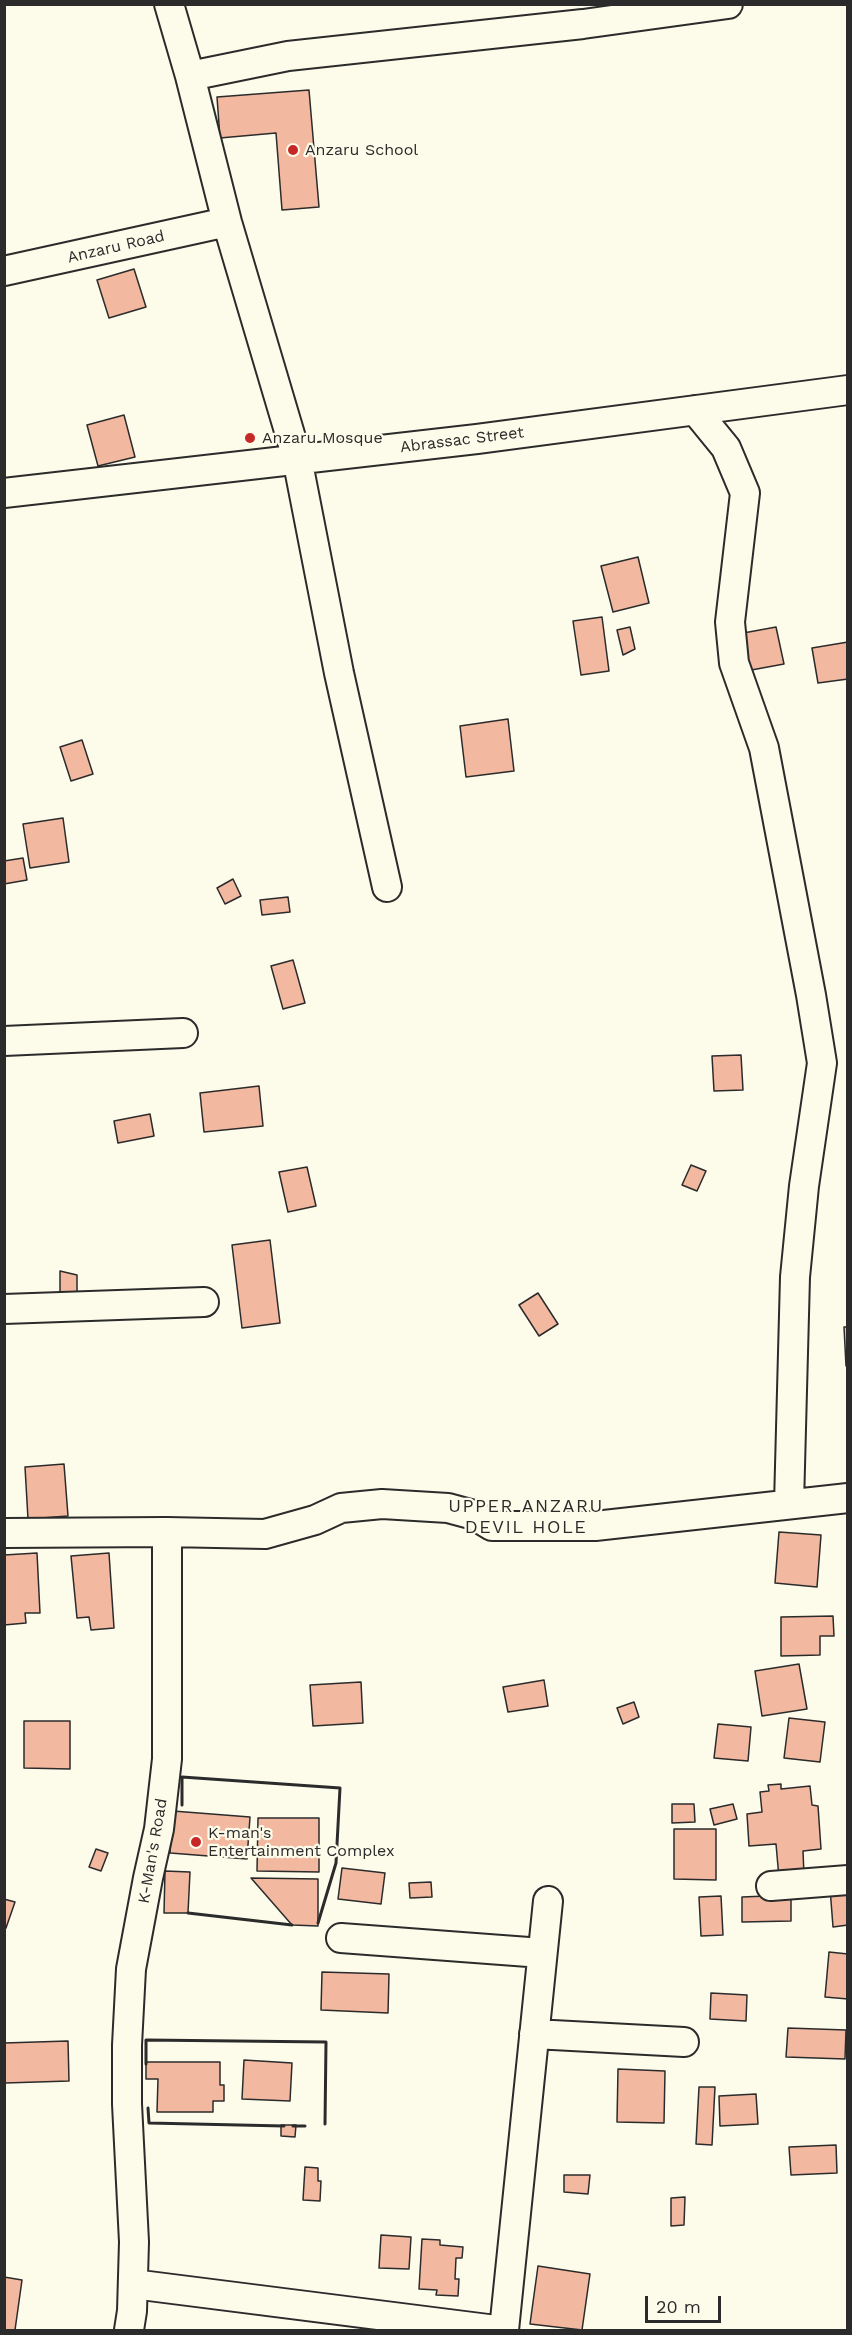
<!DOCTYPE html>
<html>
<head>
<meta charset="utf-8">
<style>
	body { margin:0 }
	#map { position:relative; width:852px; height:2335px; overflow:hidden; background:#fdfbea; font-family:"Work Sans",sans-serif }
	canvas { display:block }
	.frame { position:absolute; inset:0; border:6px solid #2b2b2b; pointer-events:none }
	.scale { position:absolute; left:645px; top:2296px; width:76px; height:27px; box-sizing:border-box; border:3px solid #2b2b2b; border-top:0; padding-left:8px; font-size:18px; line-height:21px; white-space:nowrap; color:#2b2b2b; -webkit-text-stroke:4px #fdfbea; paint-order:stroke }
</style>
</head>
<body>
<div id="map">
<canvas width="852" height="2335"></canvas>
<div class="frame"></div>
<div class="scale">20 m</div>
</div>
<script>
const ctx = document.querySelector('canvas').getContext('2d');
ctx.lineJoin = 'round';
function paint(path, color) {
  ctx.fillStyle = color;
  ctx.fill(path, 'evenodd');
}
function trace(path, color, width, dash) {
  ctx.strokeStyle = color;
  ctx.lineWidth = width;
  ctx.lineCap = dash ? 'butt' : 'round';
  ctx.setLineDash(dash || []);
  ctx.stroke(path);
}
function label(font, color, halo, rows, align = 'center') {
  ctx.font = font + ' "Work Sans",sans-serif';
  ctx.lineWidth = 4.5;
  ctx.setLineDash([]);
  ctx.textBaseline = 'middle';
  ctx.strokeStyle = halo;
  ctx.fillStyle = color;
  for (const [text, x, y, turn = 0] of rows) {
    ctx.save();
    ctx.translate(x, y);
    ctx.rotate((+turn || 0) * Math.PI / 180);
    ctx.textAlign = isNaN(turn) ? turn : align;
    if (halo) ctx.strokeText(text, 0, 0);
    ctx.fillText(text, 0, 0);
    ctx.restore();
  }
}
const building = new Path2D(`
	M 309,90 L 319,207 L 282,210 L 276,133 L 220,138 L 217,97 Z
	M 134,269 L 146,307 L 109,318 L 97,280 Z
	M 124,415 L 135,457 L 98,466 L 87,425 Z
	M 638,557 L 649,603 L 613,612 L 601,566 Z
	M 602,617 L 609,671 L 581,675 L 573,621 Z
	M 630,627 L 635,649 L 623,655 L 617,630 Z
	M 776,627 L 784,664 L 746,671 L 738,634 Z
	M 848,642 L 848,679 L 818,683 L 812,648 Z
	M 508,719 L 514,771 L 466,777 L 460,726 Z
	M 82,740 L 93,774 L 71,781 L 60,747 Z
	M 63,818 L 69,862 L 30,868 L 23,824 Z
	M 23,858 L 27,880 L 4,884 L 4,861 Z
	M 233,879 L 241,896 L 225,904 L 217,888 Z
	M 288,897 L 290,912 L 262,915 L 260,900 Z
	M 293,960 L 305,1003 L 283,1009 L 271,966 Z
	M 741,1055 L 743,1090 L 714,1091 L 712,1056 Z
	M 259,1086 L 263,1126 L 204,1132 L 200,1093 Z
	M 150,1114 L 154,1136 L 118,1143 L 114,1121 Z
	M 691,1165 L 706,1171 L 697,1191 L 682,1185 Z
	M 307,1167 L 316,1206 L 288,1212 L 279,1172 Z
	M 270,1240 L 280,1323 L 242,1328 L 232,1245 Z
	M 60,1271 L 77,1275 L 77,1296 L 60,1295 Z
	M 538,1293 L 558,1324 L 539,1336 L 519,1305 Z
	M 844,1327 L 848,1327 L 848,1366 L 846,1366 Z
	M 64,1464 L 68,1516 L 28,1519 L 25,1467 Z
	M 779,1532 L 821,1535 L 817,1587 L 775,1583 Z
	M 37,1553 L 40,1613 L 25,1613 L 26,1623 L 4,1625 L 4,1555 Z
	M 109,1553 L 114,1628 L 91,1630 L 89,1617 L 77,1618 L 71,1556 Z
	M 833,1616 L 834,1636 L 820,1636 L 820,1655 L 781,1656 L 781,1617 Z
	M 799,1664 L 807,1709 L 762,1716 L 755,1671 Z
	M 544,1680 L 548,1706 L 508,1712 L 503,1687 Z
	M 361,1682 L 363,1723 L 313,1726 L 310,1685 Z
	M 634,1702 L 639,1717 L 623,1724 L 617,1708 Z
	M 789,1718 L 825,1722 L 820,1762 L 784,1758 Z
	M 24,1721 L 70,1721 L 70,1769 L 24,1768 Z
	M 718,1724 L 751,1727 L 748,1761 L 714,1758 Z
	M 781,1784 L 781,1789 L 810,1786 L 812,1805 L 818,1806 L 821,1849 L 803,1851 L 804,1875 L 779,1878 L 776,1844 L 749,1846 L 747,1814 L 762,1812 L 760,1792 L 769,1791 L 768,1785 Z
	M 672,1804 L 694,1804 L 695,1822 L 672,1823 Z
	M 733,1804 L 737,1819 L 714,1825 L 710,1809 Z
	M 173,1811 L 250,1817 L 247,1859 L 170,1853 Z
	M 258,1818 L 319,1818 L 319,1872 L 257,1871 Z
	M 674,1829 L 716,1829 L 716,1880 L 674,1879 Z
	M 96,1849 L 108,1853 L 101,1871 L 89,1867 Z
	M 342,1868 L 385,1873 L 381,1904 L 338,1899 Z
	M 165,1871 L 190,1872 L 188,1913 L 164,1913 Z
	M 251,1878 L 318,1879 L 318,1926 L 292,1925 Z
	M 431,1882 L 432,1897 L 410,1898 L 409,1883 Z
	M 848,1887 L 848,1925 L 833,1927 L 830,1888 Z
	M 791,1895 L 791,1921 L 742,1922 L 742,1897 Z
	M 721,1896 L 723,1935 L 701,1936 L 699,1897 Z
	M 4,1899 L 15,1902 L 6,1928 L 4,1927 Z
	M 829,1952 L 848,1954 L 848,1999 L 825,1997 Z
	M 322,1972 L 389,1974 L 388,2013 L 321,2010 Z
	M 711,1993 L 747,1995 L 746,2021 L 710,2019 Z
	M 788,2028 L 846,2030 L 845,2059 L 786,2057 Z
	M 68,2041 L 69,2081 L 5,2083 L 4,2043 Z
	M 244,2060 L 292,2063 L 290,2101 L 242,2099 Z
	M 146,2062 L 220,2062 L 220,2085 L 224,2085 L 224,2101 L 213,2101 L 213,2112 L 157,2112 L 158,2079 L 146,2079 Z
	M 618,2069 L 665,2071 L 664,2123 L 617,2122 Z
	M 699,2087 L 715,2087 L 712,2145 L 696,2144 Z
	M 756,2094 L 758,2124 L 720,2126 L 719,2096 Z
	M 281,2125 L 296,2125 L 295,2137 L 281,2136 Z
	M 836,2145 L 837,2173 L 791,2175 L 789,2147 Z
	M 305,2167 L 318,2168 L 318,2181 L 321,2181 L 320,2201 L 303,2200 Z
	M 564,2175 L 590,2175 L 588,2194 L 564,2192 Z
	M 685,2197 L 684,2225 L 671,2226 L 671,2198 Z
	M 381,2235 L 411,2237 L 409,2269 L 379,2268 Z
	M 422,2239 L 440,2240 L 440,2245 L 463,2247 L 462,2258 L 456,2258 L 455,2279 L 459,2279 L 458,2296 L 436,2295 L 437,2290 L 419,2289 Z
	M 538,2266 L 590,2274 L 582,2330 L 530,2324 Z
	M 4,2277 L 22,2280 L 15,2330 L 4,2330 Z`);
paint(building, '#f2b8a0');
trace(building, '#2b2b2b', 1.5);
const minor = new Path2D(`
	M 169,4 L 190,76 L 227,222 L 297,458 L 339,673 L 387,887
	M 190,76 L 288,56 L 583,24 L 728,4
	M 4,271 L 227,222
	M 695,410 L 726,448 L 745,493 L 730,622 L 734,663 L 764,748 L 811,995 L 822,1063 L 804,1186 L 795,1277 L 789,1504
	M 4,493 L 477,439 L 848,390
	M 4,1041 L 183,1033
	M 4,1309 L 204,1302
	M 167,1532 L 265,1534 L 315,1520 L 341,1508 L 382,1504 L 448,1508 L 474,1515 L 492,1526 L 595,1526 L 848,1498
	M 4,1533 L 167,1532 L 167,1759 L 159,1829 L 148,1878 L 131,1969 L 127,2045 L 127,2104 L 134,2242 L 132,2311 L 129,2330
	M 771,1886 L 848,1880
	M 341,1938 L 542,1953
	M 534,2034 L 684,2042
	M 133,2284 L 496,2330
	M 504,2330 L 548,1901`);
trace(minor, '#2b2b2b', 32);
trace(minor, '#fdfbea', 28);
trace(new Path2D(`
	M 182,1805 L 182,1777 L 340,1788 L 336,1863 L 318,1923
	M 188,1913 L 292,1925
	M 146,2064 L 146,2040 L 326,2042 L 325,2124
	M 148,2108 L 149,2123 L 284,2126
	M 293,2126 L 305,2126`), '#2b2b2b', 3);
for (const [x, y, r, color] of [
	[293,150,6,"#c62828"],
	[250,438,6,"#c62828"],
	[196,1842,6,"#c62828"]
]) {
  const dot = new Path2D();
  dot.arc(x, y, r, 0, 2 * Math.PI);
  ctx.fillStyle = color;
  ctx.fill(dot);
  trace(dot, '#fdfbea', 2);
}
label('16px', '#2b2b2b', '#fdfbea', [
	["Anzaru School",305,150],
	["Anzaru Mosque",262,438],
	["K-man's",208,1833],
	["Entertainment Complex",208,1851]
], 'left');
label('16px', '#2b2b2b', '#fdfbea', [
	["Anzaru Road",116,247,-13],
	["Abrassac Street",462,440,-7],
	["K-Man's Road",153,1851,-80]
]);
ctx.letterSpacing = '1.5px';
label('18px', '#2b2b2b', '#fdfbea', [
	["UPPER ANZARU",526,1507],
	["DEVIL HOLE",526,1528]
]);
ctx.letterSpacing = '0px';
</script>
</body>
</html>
